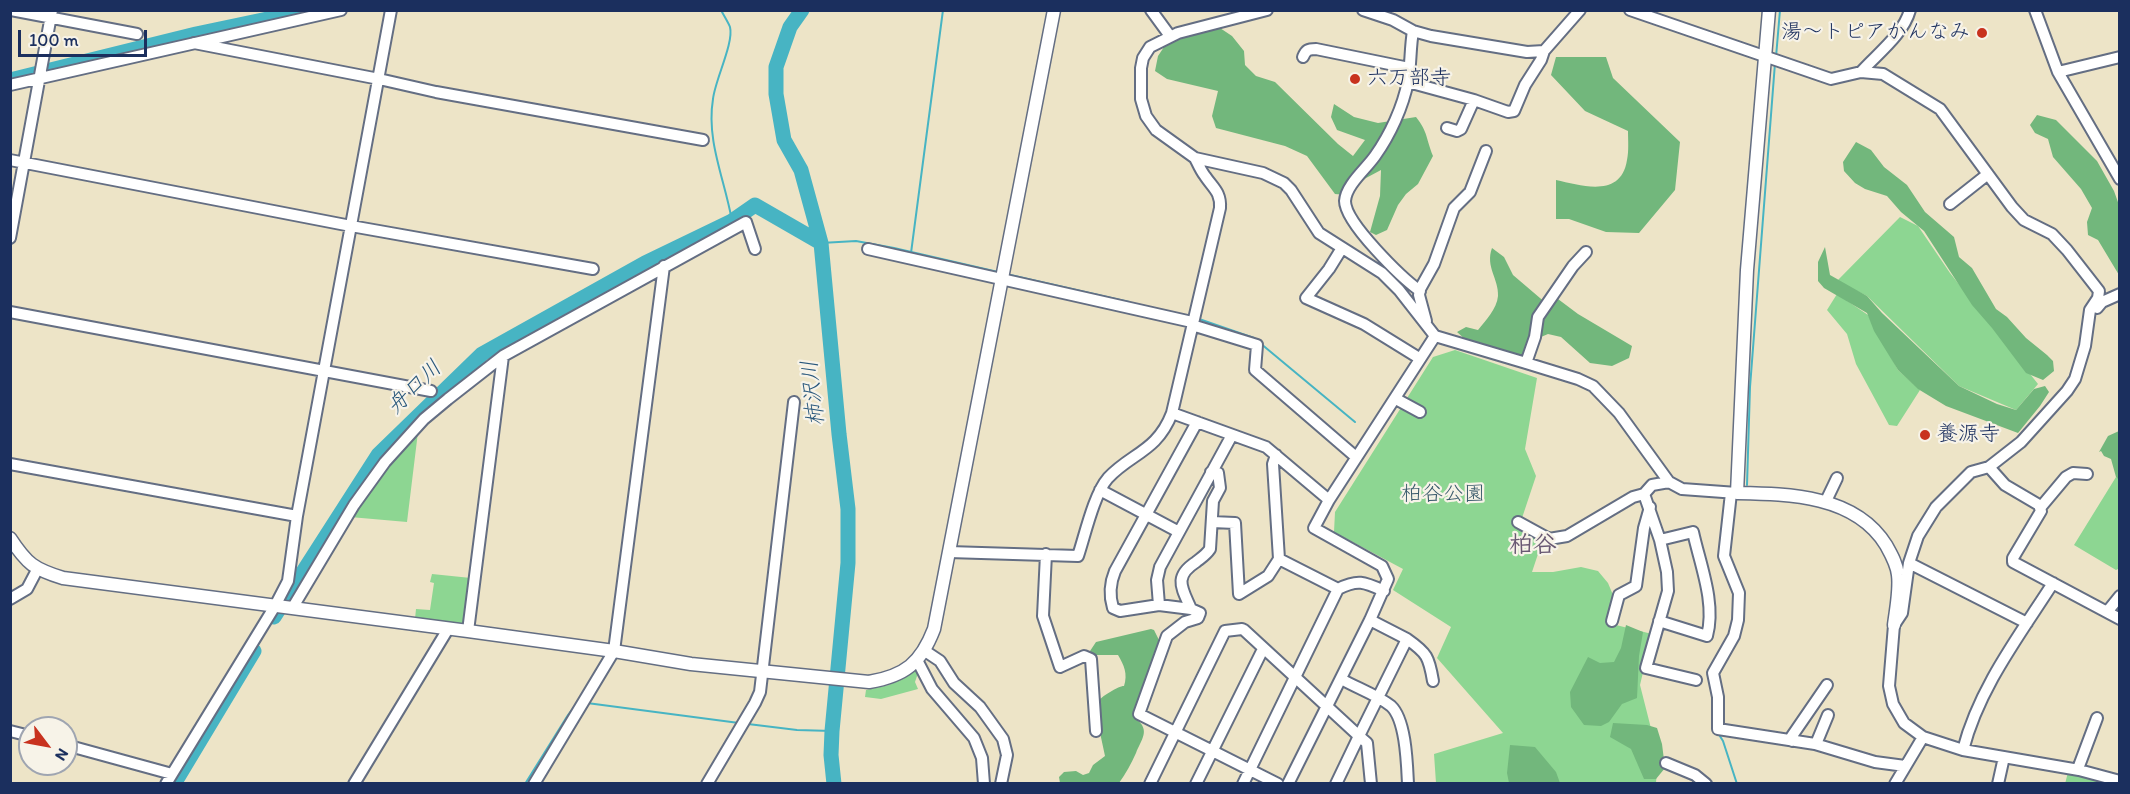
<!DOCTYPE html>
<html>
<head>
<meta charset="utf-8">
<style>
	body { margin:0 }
	#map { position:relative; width:2130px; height:794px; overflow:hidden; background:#ede4c7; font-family:Itim,sans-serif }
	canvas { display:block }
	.frame { position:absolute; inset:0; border:12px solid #1b2f5e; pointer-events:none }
	.north { position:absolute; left:18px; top:716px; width:60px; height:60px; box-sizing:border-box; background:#f7f3e8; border:2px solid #9fa5b1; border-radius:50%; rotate:122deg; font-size:16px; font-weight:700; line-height:24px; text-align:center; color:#1b2f5e }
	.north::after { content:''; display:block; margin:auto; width:21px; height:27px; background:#c8321e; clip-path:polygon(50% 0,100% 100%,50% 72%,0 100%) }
	.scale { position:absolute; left:18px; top:30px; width:129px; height:27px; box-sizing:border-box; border:3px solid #1b2f5e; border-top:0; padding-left:8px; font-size:18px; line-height:21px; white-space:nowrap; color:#1b2f5e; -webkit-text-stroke:4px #f7f3e8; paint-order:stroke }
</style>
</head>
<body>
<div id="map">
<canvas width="2130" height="794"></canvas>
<div class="frame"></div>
<div class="north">N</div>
<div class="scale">100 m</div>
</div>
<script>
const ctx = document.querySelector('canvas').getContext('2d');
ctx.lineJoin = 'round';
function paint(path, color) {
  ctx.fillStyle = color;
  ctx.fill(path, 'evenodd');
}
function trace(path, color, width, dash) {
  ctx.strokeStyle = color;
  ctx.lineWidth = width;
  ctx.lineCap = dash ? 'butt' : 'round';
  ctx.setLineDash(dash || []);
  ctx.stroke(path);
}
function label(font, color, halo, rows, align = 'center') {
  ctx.font = font + ' Itim,"Klee One",sans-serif';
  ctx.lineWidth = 4.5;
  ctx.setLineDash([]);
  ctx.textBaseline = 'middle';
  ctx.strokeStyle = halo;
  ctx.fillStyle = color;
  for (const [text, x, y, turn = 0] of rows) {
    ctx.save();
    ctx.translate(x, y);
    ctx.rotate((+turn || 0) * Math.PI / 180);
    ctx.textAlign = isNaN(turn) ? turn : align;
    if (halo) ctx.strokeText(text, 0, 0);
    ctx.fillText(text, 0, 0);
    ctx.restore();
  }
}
paint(new Path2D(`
	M 1900,217 L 1918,226 L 1950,273 L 2038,384 L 2016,410 L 1959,386 L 1867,296 L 1837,281 Z
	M 1837,294 L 1868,315 L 1898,370 L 1920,390 L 1897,426 L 1889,425 L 1856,364 L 1847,334 L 1827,310 Z
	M 1455,350 L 1537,378 L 1525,449 L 1536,476 L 1521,521 L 1542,542 L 1532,572 L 1553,572 L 1581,567 L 1598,571 L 1608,583 L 1613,595 L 1608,623 L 1652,634 L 1640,685 L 1658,756 L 1656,783 L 1436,783 L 1434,754 L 1503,733 L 1437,658 L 1451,627 L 1393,590 L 1403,569 L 1334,532 L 1335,512 L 1433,357 Z
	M 418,432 L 407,522 L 350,517 L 375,481 Z
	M 2116,477 L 2120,480 L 2120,568 L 2116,570 L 2074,545 Z
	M 432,574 L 471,578 L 464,625 L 415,619 L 416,609 L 430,610 L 434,583 L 430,582 Z
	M 915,669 L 918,673 L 915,682 L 918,689 L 881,699 L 865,697 L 866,690 L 889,685 Z
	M 2068,772 L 2118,784 L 2065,784 Z`), '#8dd692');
paint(new Path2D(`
	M 1217,26 L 1232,36 L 1244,51 L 1245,65 L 1256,76 L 1275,82 L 1338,144 L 1353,156 L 1365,140 L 1337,130 L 1331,117 L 1334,104 L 1354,117 L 1378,123 L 1416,117 C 1428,132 1426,139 1433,156 L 1418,184 L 1406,194 L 1398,205 L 1387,230 L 1376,235 L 1370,232 L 1380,196 L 1381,170 L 1366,178 L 1346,195 L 1335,194 L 1307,156 L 1285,146 L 1216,128 L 1212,116 L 1218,91 L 1167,79 L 1155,71 L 1158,56 L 1168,41 Z
	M 1556,57 L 1606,57 L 1613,78 L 1680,142 L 1675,190 L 1639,233 L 1606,232 L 1569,219 L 1556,219 L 1556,180 C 1583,186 1621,198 1627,160 C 1629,151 1628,140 1628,131 L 1585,111 L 1551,75 Z
	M 2037,115 L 2056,120 L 2097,161 L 2114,191 L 2119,205 L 2119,280 L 2119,275 L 2098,240 L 2088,235 L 2087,222 L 2092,208 L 2081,189 L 2053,157 L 2048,139 L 2035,133 L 2030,125 Z
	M 1856,142 L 1871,150 L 1884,167 L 1907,185 L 1925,212 L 1954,237 L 1959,257 L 1972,268 L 1996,309 L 2007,317 L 2026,338 L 2047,355 L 2053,361 L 2054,371 L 2043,380 L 2026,373 L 1992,328 L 1972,305 L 1924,231 L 1901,212 L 1887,196 L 1865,189 L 1855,183 L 1844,171 L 1843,162 Z
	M 1825,247 L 1830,275 L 1867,296 L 1882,313 L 1959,386 L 1997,404 L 2016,410 L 2034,389 L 2045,386 L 2049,392 L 2040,406 L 2018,433 L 1946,406 L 1918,389 L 1898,370 L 1874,331 L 1867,313 L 1824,288 L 1818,281 L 1818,262 Z
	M 1492,248 L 1504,257 L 1513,275 L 1547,304 L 1558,299 L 1578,314 L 1632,346 L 1629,358 L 1612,366 L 1590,363 L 1561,337 L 1548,334 L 1534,340 L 1527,358 L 1467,341 L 1457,332 L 1466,327 L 1478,330 C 1485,321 1497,309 1498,296 C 1499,279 1485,267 1492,248 Z
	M 2119,431 L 2119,480 L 2116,477 L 2111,459 L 2104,456 L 2101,451 L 2099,452 L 2108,436 Z
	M 1626,625 L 1643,632 L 1639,656 L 1637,698 L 1622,704 L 1609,722 L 1601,726 L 1584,725 L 1571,707 L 1570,692 L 1588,657 L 1600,663 L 1614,662 L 1621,648 Z
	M 1151,629 L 1154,630 L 1159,640 C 1156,652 1153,665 1149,678 C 1144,692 1136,703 1136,719 C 1151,730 1141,740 1136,753 C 1131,764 1126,773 1119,783 L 1060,783 L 1059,777 L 1064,772 L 1076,771 L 1083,775 L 1089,773 L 1093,765 L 1105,756 L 1099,728 L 1097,702 C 1101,697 1118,686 1124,686 C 1128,674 1124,665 1118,655 L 1093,655 L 1090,651 L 1096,642 Z
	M 1613,723 L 1647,725 L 1657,728 L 1662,744 L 1665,768 L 1656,779 L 1644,779 L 1631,749 L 1610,737 Z
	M 1510,745 L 1535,747 L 1556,772 L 1560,783 L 1509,783 L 1507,773 Z`), '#72b77c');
trace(new Path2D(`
	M 721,10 C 724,16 728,22 730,27 C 734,43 715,80 713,99 C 706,141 725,180 732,221
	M 1776,57 L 1780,10
	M 821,243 L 856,241 L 894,248 L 998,272
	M 911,253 L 943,10
	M 1006,274 L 1129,302
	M 1199,319 L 1254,338 L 1355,422
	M 1747,485 L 1750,387 L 1775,63
	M 1719,554 L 1719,559 L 1725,571
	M 587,703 L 739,723
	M 748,724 L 797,730 L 832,731
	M 1718,733 L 1723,741 L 1737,784
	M 525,784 L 568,715 L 578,702`), '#47b4c3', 2);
trace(new Path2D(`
	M 802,10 L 790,27 L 776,67 L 776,94 L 784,140 L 801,170 L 821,243 L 839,434 L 848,509 L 848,563 L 832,731 L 831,755 L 834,784
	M 10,80 L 196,34 L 310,10
	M 274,617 L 378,455 L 482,354 L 645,263 L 732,221 L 755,205 L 821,243
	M 174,784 L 254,651`), '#47b4c3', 15);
const minor = new Path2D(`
	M 11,10 L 137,34
	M 1151,10 L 1170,36
	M 1267,10 L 1178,33 L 1150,47 L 1143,58 L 1141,68 L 1141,99 L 1146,116 L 1156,130 L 1195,158 L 1263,173 L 1284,183 L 1291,190 L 1319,233 L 1382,273 L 1399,290 L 1435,336 L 1526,363 L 1578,379 L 1593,386 L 1619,413 L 1669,482 L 1682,489 L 1737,493
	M 1363,10 L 1393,20 L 1413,31 L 1431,36 L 1527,52 L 1544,51
	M 1630,10 L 1831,79 L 1861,72 L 1883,74 L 1940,109 L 2012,207 L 2024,220 L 2052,234 L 2067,250 L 2099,291 L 2098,298 L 2090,310 L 2085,346 L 2075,379 L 2067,391 L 2021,442 L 1989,467 L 1971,472 L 1936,507 L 1918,536 L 1909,563 L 1902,613 L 1894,625 L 1889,686 L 1893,704 L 1904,723 L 1923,737 L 1963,750 L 2079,770 L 2120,781
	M 2035,10 L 2058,72 L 2120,179
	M 1413,31 C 1410,48 1411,65 1408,81 C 1403,107 1390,135 1375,156 C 1366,169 1346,185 1345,201 C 1345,223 1402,278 1420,291
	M 194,43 L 379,79 L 436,92 L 703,140
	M 1303,57 C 1306,50 1308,49 1316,49 L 1409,68
	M 1861,72 C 1877,54 1903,35 1910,10
	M 2058,72 L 2120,57
	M 1408,82 L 1474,100 L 1508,112 L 1514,111 L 1525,85 L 1541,60 L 1544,51 L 1580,10
	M 10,85 L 341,10
	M 1447,128 L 1457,131 L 1461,129 L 1474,100
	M 10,160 L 351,226 L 593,269
	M 1950,204 L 1988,174
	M 10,238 L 52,10
	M 1342,248 L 1329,269 L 1306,298 L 1364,324 L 1419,358
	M 868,249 L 1192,322
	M 2097,308 L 2102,302 L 2120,294
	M 10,312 L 431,391
	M 1426,321 L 1419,295 L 1420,289 L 1434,264 L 1454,208 L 1470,192 L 1486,151
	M 1192,325 L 1257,345 L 1255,370 L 1356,457
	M 1526,363 L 1535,337 L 1538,317 L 1573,266 L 1586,252
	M 1396,399 L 1420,412
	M 1172,413 L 1266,447 L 1329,500
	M 1197,422 L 1115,571 C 1110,583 1109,595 1113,608 L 1120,611 L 1159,605 L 1191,609 L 1200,613 L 1198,618 L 1185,622 L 1167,636 L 1139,714 L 1278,784
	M 10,464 L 297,516
	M 1989,467 L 2005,485 L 2039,505 L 2041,511 L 2013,558 L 2013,562 L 2120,619
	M 1100,490 L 1179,532
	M 1731,493 L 1724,556 L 1739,593 L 1738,620 L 1734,636 L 1713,673 L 1718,697 L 1718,729 L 1815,744 L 1875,762 L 1905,766
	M 1826,501 L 1837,478
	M 2040,508 L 2066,477 L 2073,473 L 2087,474
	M 1212,522 L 1235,523 L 1239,594 L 1268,576 L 1279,559 L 1273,464 L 1276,455
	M 1518,522 L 1549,539 L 1567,536 L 1633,497 L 1644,494
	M 1660,540 L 1644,494 L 1652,485 L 1669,482
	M 949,552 L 1078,556 C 1085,535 1094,494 1108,478 C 1131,453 1157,452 1172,413 L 1220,208 C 1221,192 1213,188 1205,176 C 1201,171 1198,164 1195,158
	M 1046,554 L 1043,616 L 1060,667 L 1084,656 L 1091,659 L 1096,731
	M 1279,559 L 1338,589
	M 1909,563 L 2027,623
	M 10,599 L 27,589 L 37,570
	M 1159,605 L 1157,580 L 1160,567 L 1232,435
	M 293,607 L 354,505 L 385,462 L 424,419 L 448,399 L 503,356 L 746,222 L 755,249
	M 1191,609 C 1182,588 1173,577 1196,562 C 1201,558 1206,555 1210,549 L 1213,501 L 1220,488 L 1218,473 L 1211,472
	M 2107,612 L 2120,596
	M 1612,621 L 1619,595 L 1636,586 L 1644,528 L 1650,507
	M 1659,621 L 1707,636 C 1716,603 1700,564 1693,532 L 1660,540 L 1667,572 L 1668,591 L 1646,668 L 1696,680
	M 468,631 L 503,356
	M 1407,639 C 1427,653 1429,657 1433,681
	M 925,651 L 940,661 L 954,683 L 980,707 L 1003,739 L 1007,755 L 1001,784
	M 917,660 L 932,689 L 974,738 L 982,758 L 984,784
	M 1341,679 C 1357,688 1377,695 1391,706 C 1406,720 1407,764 1408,784
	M 10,731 L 30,736
	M 1792,741 L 1792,736 L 1827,685
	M 1816,744 L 1828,715
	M 66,745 L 172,774
	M 1963,750 C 1979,688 2019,636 2053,583
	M 1666,763 L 1695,775 L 1706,784
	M 2079,770 L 2079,766 L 2097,718
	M 166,784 L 275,606 L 288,581 L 297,516 L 391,10
	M 354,784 L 448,629
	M 534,784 L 614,651 L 664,266
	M 707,784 L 755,703 L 760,692 L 794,402
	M 1150,784 L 1225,631 L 1242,629 L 1244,630 L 1359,736 L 1407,639 L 1370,620
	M 1196,784 L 1263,649
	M 1243,784 L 1338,589 C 1358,579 1364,582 1384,591
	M 1288,784 L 1370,620 L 1388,579 L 1382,566 L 1314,528 L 1329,500 L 1435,336
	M 1336,784 L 1359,736 L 1367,743 L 1371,784
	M 1895,784 L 1923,737
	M 1998,784 L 2004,757`);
const tertiary = new Path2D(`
	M 1769,10 L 1747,270 L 1737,493 C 1789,494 1855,495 1886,545 C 1891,554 1897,564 1898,575 C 1900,590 1896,609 1894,625
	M 10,538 C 27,564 34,569 63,578 L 468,631 L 614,651 L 691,664 L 869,682 C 905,676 921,663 934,629 L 1054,10`);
trace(minor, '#646e83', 14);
trace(tertiary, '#646e83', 15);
trace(minor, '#fff', 10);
trace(tertiary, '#fff', 12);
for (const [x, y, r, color] of [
	[1982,33,6,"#c8321e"],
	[1355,79,6,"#c8321e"],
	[1925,435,6,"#c8321e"]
]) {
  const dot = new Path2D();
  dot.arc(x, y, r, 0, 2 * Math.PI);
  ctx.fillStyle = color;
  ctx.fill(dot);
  trace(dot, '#f7f3e8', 2);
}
label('21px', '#1b2f5e', '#f7f3e8', [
	["湯～トピアかんなみ",1970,33,"right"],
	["六万部寺",1367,79],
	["養源寺",1937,435]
], 'left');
label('21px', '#38596b', '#f7f3e8', [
	["柏谷公園",1443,495]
]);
label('italic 22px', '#28577c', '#f7f3e8', [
	["舟口川",415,388,-44],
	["柿沢川",814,393,-96]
]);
label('bold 24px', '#695973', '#f7f3e8', [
	["柏谷",1533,546]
]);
</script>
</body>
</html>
